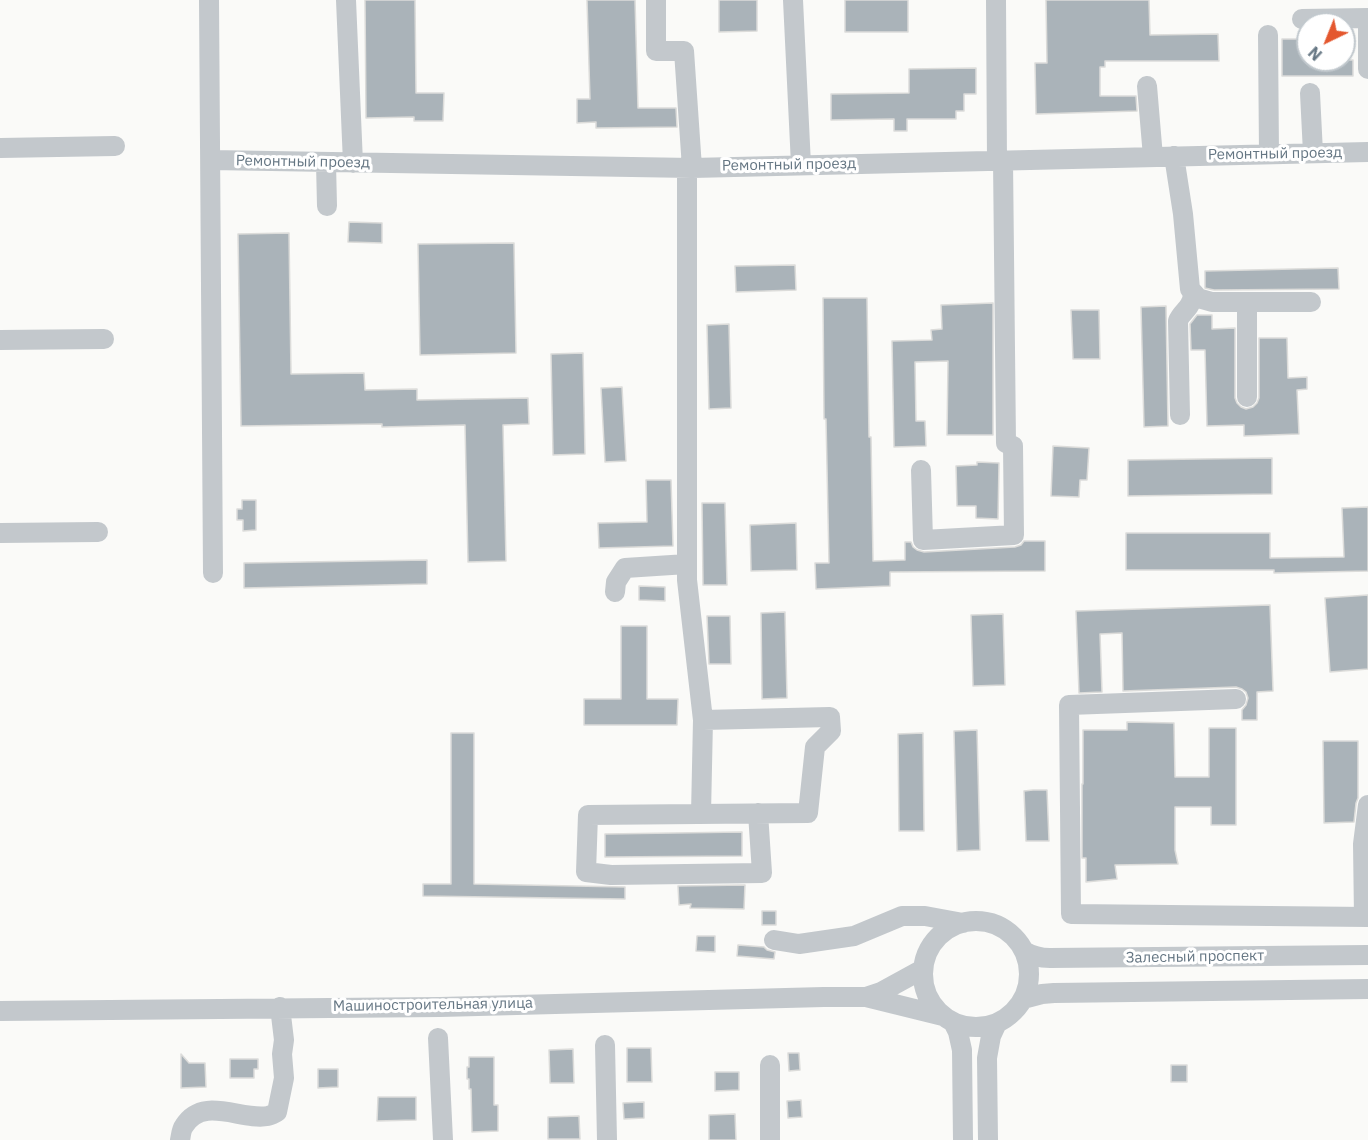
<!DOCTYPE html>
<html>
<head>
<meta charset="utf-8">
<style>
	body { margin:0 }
	#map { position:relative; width:1368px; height:1140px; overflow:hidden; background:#fafaf8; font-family:"IBM Plex Sans",sans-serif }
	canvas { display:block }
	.north { position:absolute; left:1296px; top:12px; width:60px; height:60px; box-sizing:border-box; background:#fff; border:2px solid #c1c8cd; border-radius:50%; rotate:223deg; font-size:16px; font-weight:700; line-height:24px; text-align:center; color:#657683 }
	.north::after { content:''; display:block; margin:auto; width:21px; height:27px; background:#e4572e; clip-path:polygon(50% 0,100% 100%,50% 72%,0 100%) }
</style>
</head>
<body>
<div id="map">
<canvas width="1368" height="1140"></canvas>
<div class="north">N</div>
</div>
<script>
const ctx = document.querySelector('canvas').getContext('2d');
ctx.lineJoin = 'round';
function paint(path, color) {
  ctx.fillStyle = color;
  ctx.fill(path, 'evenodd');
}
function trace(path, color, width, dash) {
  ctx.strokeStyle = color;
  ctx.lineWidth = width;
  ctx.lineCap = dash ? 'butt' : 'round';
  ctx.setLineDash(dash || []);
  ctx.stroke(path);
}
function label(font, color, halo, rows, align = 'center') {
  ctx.font = font + ' "IBM Plex Sans",sans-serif';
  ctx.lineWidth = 6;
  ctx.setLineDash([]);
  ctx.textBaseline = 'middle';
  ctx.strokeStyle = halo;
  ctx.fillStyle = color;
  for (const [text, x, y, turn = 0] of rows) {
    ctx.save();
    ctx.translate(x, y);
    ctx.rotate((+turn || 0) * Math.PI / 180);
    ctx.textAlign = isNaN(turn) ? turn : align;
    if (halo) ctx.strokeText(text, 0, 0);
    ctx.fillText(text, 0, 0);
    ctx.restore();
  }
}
const building = new Path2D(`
	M 365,0 L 415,0 L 416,93 L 444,93 L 443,121 L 414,121 L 414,117 L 366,118 Z
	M 587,0 L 635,0 L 638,108 L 676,108 L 677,127 L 596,128 L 596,122 L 577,123 L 577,99 L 590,99 Z
	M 719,0 L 757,0 L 757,31 L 719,32 Z
	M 845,0 L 908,0 L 908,32 L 845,32 Z
	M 1046,0 L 1149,0 L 1150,35 L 1218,34 L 1219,61 L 1105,61 L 1105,67 L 1100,67 L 1100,96 L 1136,96 L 1137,111 L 1036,114 L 1035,63 L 1047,63 Z
	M 1282,39 L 1308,39 L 1308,60 L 1353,60 L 1353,76 L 1282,76 Z
	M 976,68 L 976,94 L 964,94 L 964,111 L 956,111 L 956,119 L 907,119 L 907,131 L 894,131 L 894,119 L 831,120 L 831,94 L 909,93 L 909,69 Z
	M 349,222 L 382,223 L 382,243 L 348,242 Z
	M 289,233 L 291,374 L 364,373 L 365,390 L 417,389 L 417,400 L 528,398 L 529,424 L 503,425 L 506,561 L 468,562 L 465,425 L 382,427 L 382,424 L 241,426 L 238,234 Z
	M 514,243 L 516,353 L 420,355 L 418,244 Z
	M 795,265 L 796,290 L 736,292 L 735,266 Z
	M 1338,268 L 1339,289 L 1214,290 L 1205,288 L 1205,271 Z
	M 823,298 L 867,298 L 869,437 L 871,437 L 873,561 L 905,560 L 905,542 L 911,542 L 913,547 L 917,550 L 924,552 L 1015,547 L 1021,545 L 1024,541 L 1045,541 L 1045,571 L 890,572 L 890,586 L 816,589 L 815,563 L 829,563 L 826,419 L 824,419 Z
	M 993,303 L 993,435 L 947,435 L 948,361 L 915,362 L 916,421 L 925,421 L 926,446 L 894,447 L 892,341 L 932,340 L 931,330 L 942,329 L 941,305 Z
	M 1166,306 L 1168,426 L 1144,427 L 1141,307 Z
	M 1071,310 L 1099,310 L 1100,359 L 1073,359 Z
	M 1197,315 L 1212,315 L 1212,329 L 1235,328 L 1235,398 L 1237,403 L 1241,407 L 1246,409 L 1253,407 L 1257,403 L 1259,398 L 1259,338 L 1287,338 L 1288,378 L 1307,377 L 1307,389 L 1297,390 L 1299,434 L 1244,436 L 1244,425 L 1207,426 L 1205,350 L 1191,350 L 1190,324 Z
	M 729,324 L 731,408 L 709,409 L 707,325 Z
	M 583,353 L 585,454 L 553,455 L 551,354 Z
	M 622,387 L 626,461 L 605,462 L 601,388 Z
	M 1053,446 L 1089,448 L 1087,480 L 1080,480 L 1079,497 L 1051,496 Z
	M 1272,458 L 1272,494 L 1128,496 L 1128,460 Z
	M 977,462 L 999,463 L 998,519 L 976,518 L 976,506 L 957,506 L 956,466 L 977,465 Z
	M 646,480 L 671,480 L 673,546 L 599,548 L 598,523 L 647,522 Z
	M 242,500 L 256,500 L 256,530 L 243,531 L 243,520 L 237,520 L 237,509 L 242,509 Z
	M 702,503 L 725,503 L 727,585 L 703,585 Z
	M 1368,507 L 1368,571 L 1274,573 L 1274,570 L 1126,570 L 1126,533 L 1270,533 L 1270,558 L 1344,557 L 1342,508 Z
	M 796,523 L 797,570 L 751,571 L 750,525 Z
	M 427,560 L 427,584 L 244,588 L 244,563 Z
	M 639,586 L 665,587 L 665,601 L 639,600 Z
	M 1368,595 L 1368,669 L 1330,672 L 1325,598 Z
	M 1270,605 L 1273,691 L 1257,692 L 1257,720 L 1242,720 L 1242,710 L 1246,705 L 1248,698 L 1246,692 L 1242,689 L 1236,687 L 1123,691 L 1122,633 L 1100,634 L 1102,692 L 1079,693 L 1076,611 Z
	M 785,612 L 787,698 L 762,699 L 761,613 Z
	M 1003,614 L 1005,685 L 973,686 L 971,615 Z
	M 707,616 L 730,616 L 731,664 L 709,664 Z
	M 621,626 L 647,626 L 647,699 L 678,699 L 677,725 L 584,725 L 584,699 L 621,699 Z
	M 1127,722 L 1174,723 L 1175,777 L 1209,777 L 1209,728 L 1236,728 L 1236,825 L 1211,825 L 1211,807 L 1175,807 L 1175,850 L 1178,864 L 1115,865 L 1117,879 L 1086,882 L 1086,858 L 1082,858 L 1082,784 L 1083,784 L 1083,730 L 1127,730 Z
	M 977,730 L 980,850 L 957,851 L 954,731 Z
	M 451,733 L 474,733 L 474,884 L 625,887 L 625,899 L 423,896 L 423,884 L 451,884 Z
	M 923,733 L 924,831 L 899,831 L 898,734 Z
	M 1323,741 L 1358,741 L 1358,798 L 1356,803 L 1354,822 L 1324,823 Z
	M 1033,790 L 1047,790 L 1049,841 L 1026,841 L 1024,791 Z
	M 742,832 L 742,856 L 605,857 L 605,834 Z
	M 745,885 L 744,909 L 690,908 L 691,904 L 679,905 L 678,886 Z
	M 762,911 L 776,911 L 776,925 L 762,925 Z
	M 697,936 L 715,936 L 715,952 L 696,951 Z
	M 738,945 L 764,947 L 767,950 L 775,952 L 774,959 L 737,956 Z
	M 627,1048 L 651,1048 L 652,1082 L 627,1082 Z
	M 573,1049 L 574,1083 L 550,1083 L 549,1050 Z
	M 788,1053 L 799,1053 L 800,1070 L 789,1071 Z
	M 181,1054 L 189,1063 L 205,1063 L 206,1087 L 181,1088 Z
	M 469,1057 L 494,1057 L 494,1105 L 498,1105 L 498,1131 L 472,1132 L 471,1089 L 469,1089 L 469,1079 L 467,1079 L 467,1067 L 469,1067 Z
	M 230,1059 L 258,1059 L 258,1069 L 254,1069 L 254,1078 L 230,1078 Z
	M 1171,1065 L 1187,1065 L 1187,1082 L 1171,1082 Z
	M 318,1069 L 338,1069 L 338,1087 L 318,1088 Z
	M 715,1072 L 739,1072 L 739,1090 L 715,1091 Z
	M 378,1097 L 416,1097 L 416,1120 L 377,1121 Z
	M 801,1100 L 802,1117 L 788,1118 L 787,1101 Z
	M 644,1102 L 644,1118 L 624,1119 L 623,1103 Z
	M 735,1114 L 736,1140 L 709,1140 L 709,1115 Z
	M 579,1116 L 580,1139 L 548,1139 L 548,1117 Z`);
paint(building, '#aab3b9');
trace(building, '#dcdcda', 1.5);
trace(new Path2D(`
	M 209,0 L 213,573
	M 346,0 L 353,163
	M 656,0 L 656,51 L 684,51 L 692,168
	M 793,0 L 801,165
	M 996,0 L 997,161
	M 1302,19 L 1368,18 L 1368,69
	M 1268,35 L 1269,154
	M 1147,86 L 1153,157
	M 1310,93 L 1313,153
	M 0,148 L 115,146
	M 1174,156 L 1183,214 L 1190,289 L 1198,298 L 1212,302 L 1311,302
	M 211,160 L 692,168 L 1368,152
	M 326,163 L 327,206
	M 687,168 L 687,580 L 703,720 L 701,814
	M 1247,302 L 1247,397
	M 0,340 L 104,339
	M 1180,415 L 1178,321 C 1181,313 1188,310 1191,302 C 1193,299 1192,296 1193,293
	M 921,470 L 923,540 L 1014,535 L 1013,446 L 1006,443 L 1003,160
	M 0,533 L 98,532
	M 615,592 L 616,582 L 625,568 L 687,564
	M 1236,699 L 1069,705 L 1071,914 L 1368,917
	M 703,720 L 830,717 L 831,731 L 815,747 L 808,813 L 588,815 L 586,872 L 611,875 L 762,873 L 758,813
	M 1364,917 L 1363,844 L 1368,805
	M923 974a53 53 0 1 1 106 0a53 53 0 1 1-106 0Z
	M 774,940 L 799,944 L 854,936 L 902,916 L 925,916 L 963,923
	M 1024,951 C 1032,956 1040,958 1050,958 L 1368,955
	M 866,997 L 881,992 L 923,969
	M 1023,999 L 1042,994 L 1054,993 L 1368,989
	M 0,1011 L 440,1007 L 824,997 L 866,997 L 943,1016
	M 953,1022 L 958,1032 L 962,1050 L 963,1140
	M 438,1038 L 443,1140
	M 605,1045 L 607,1140
	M 770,1065 L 770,1140
	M 180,1140 C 181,1136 181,1130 184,1126 C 203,1095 241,1121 268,1116 C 269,1116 276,1113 277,1112 L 284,1078 L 282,1054 L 284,1040 L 280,1007
	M 988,1140 L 987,1058 L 991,1036 L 997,1023`), '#c3c8cc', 20);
label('15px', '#657683', '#fff', [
	["Ремонтный проезд",1275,154,-1],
	["Ремонтный проезд",303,162,1],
	["Ремонтный проезд",789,165,-1],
	["Залесный проспект",1195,957,-1],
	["Машиностроительная улица",433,1005,-1]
]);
</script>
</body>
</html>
